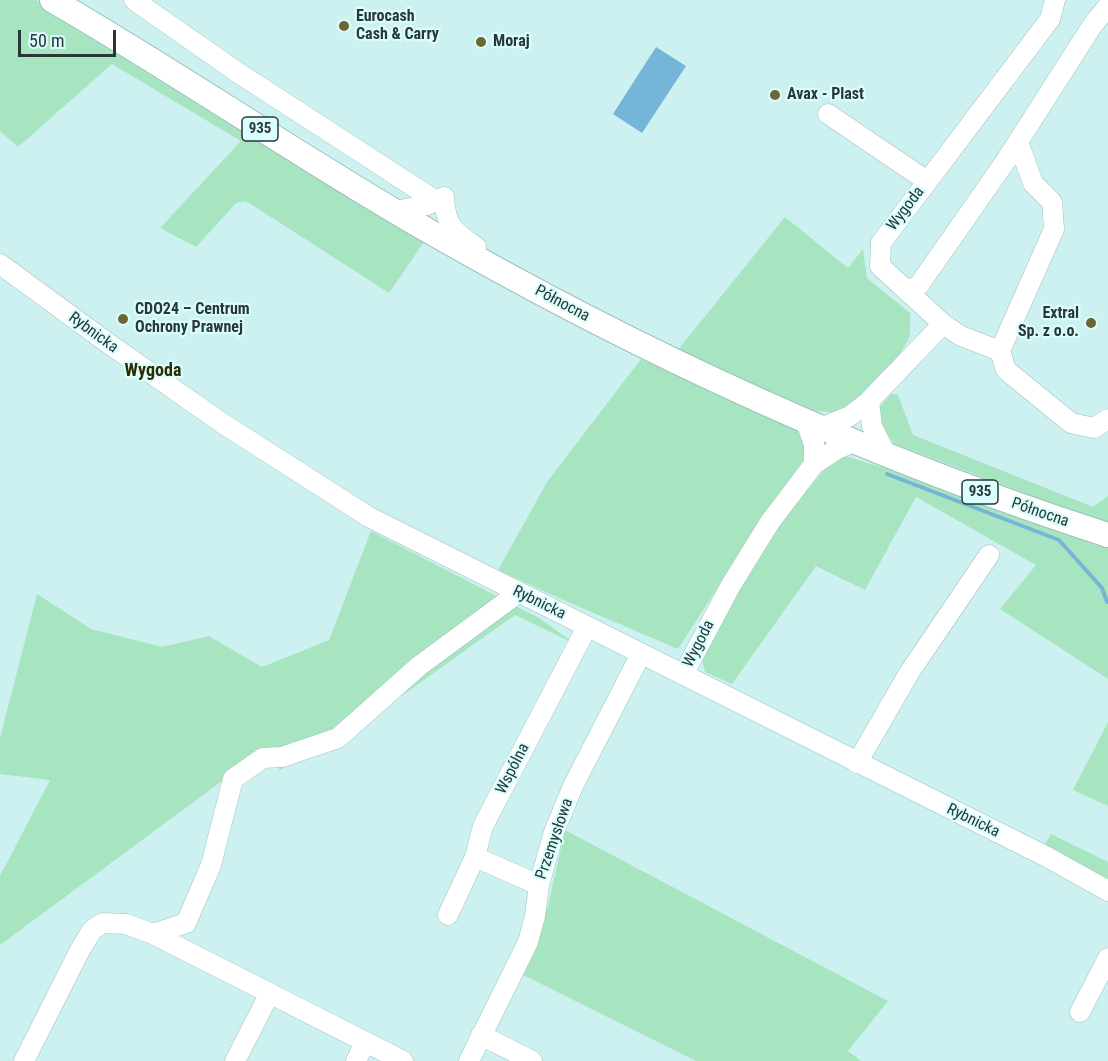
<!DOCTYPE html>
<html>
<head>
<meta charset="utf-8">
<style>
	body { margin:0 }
	#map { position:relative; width:1108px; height:1061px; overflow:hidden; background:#cdf1f0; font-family:"Roboto Condensed",sans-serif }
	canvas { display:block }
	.scale { position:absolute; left:18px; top:30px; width:98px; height:27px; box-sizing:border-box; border:3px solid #293737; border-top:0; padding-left:8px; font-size:18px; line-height:21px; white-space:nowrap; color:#293737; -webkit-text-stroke:4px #dafefe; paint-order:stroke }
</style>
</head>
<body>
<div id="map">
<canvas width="1108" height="1061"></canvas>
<div class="scale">50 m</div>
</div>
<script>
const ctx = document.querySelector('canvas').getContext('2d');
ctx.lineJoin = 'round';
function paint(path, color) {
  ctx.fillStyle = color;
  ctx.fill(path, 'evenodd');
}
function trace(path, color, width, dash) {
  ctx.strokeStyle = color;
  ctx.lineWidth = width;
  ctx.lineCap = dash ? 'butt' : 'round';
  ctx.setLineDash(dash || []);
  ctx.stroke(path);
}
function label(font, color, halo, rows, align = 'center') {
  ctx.font = font + ' "Roboto Condensed",sans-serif';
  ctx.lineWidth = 4.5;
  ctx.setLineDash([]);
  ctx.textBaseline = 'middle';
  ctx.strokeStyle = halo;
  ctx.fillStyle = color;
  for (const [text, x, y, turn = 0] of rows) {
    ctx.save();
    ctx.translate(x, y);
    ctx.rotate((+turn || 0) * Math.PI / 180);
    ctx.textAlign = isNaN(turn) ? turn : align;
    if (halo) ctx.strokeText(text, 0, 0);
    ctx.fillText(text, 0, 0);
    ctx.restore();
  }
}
paint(new Path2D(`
	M 0,0 L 36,0 L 44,4 L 424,238 L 424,242 L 389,293 L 246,201 L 236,203 L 196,247 L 160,228 L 241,141 L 112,64 L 18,147 L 0,131 Z
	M 785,217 L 848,268 L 863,249 L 867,278 L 910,313 C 910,321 911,330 909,337 C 901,361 858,400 838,413 L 808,410 L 677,351 Z
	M 641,359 L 799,430 L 806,445 L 802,467 L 762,519 L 678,649 L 561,599 L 498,570 L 547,482 Z
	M 891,394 L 898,395 L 913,435 L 1093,507 L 1108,496 L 1108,527 L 1083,518 L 1045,501 L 895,444 L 880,426 L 879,408 Z
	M 842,455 L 920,479 L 1108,545 L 1108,679 L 1000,609 L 1036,565 L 916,497 L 865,590 L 816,566 L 732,684 L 705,672 L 702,659 L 714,628 L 779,523 L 831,462 Z
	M 371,531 L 539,618 L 577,645 L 515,615 L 358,727 L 280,770 L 264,750 L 0,945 L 0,876 L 50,780 L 0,774 L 0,738 L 37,594 L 91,629 L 162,647 L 209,636 L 262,667 L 329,640 Z
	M 1108,722 L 1108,806 L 1073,790 Z
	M 565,830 L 888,1001 L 848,1051 L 861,1061 L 696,1061 L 523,975 L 548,906 Z
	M 1051,834 L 1108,862 L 1108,879 L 1045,844 Z`), '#a7e5c0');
paint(new Path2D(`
	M 656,47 L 686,66 L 642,133 L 613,114 Z`), '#75b5d7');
trace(new Path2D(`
	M 887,474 L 1059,540 L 1102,588 L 1107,602`), '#75b5d7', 4);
const minor = new Path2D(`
	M 134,0 L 237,72 L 436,201
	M 828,114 L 927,181
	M 395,211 L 427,205 L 444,197 C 445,225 454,232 476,247
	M 0,264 L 105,341 L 222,423 L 369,517 L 1047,857 L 1108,891
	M 907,291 L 919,285 L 1005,162 L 1092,26 L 1108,6
	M 943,324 L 961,336 L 1000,351 L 1054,229 L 1052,202 L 1033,183 L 1018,142
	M 1000,351 L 1006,370 L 1071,423 L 1094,428 L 1108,419
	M 869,401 L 872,426 L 886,455
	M 806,422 L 814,444 L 814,464
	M 821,428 L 850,416 L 869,401 L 943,324 L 880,266 L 881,243 L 1050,19 L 1055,0
	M 683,675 L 731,585 L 770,522 L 814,464 L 837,449 L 854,442
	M 857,763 L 909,673 L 989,555
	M 475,857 L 539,885
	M 448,915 L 475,857 L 483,826 L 587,627
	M 153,934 L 186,923 L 211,865 L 233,779 L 263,758 L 282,757 L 338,738 L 419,666 L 518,593
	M 1080,1012 L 1108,958
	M 481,1035 L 532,1061
	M 24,1061 L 80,950 L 92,930 L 103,923 L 126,924 L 153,934 L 403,1061
	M 235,1061 L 270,993
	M 356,1061 L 365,1042
	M 469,1061 L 528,942 L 535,916 L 539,885 L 554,832 L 573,786 L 641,654`);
const major = new Path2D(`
	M 52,0 C 175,71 291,151 413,222 C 634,350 865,457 1108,535`);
trace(minor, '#9ec1c0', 21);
trace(major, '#9ec1c0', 26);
trace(minor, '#fff', 20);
trace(major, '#fff', 24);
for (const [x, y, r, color] of [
	[344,26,6,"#6c6632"],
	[481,42,6,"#6c6632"],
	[775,95,6,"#6c6632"],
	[123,319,6,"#6c6632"],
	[1091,323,6,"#6c6632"]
]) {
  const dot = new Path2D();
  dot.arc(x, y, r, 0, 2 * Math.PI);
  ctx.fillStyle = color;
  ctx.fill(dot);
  trace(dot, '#dafefe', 2);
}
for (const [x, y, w] of [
	[260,129,36],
	[980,492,36]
]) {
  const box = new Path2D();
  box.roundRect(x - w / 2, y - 12, w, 24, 4.5);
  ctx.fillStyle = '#dafefe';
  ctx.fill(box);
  trace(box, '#293737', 1.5);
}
label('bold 15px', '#293737', null, [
	["935",260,129],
	["935",980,492]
]);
label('bold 16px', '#293737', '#dafefe', [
	["Eurocash",356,17],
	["Cash & Carry",356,35],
	["Moraj",493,42],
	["Avax - Plast",787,95],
	["CDO24 – Centrum",135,310],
	["Ochrony Prawnej",135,328],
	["Extral",1079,314,"right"],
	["Sp. z o.o.",1079,332,"right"]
], 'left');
label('16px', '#293737', '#dafefe', [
	["Wygoda",906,209,-53],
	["Północna",562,304,28],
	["Rybnicka",93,333,36],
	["Północna",1040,513,19],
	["Rybnicka",539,603,26],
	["Wygoda",699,644,-63],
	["Wspólna",513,769,-63],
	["Rybnicka",973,821,26],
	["Przemysłowa",555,839,-71]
]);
label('bold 18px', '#302b00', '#dafefe', [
	["Wygoda",153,371]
]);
</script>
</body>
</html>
